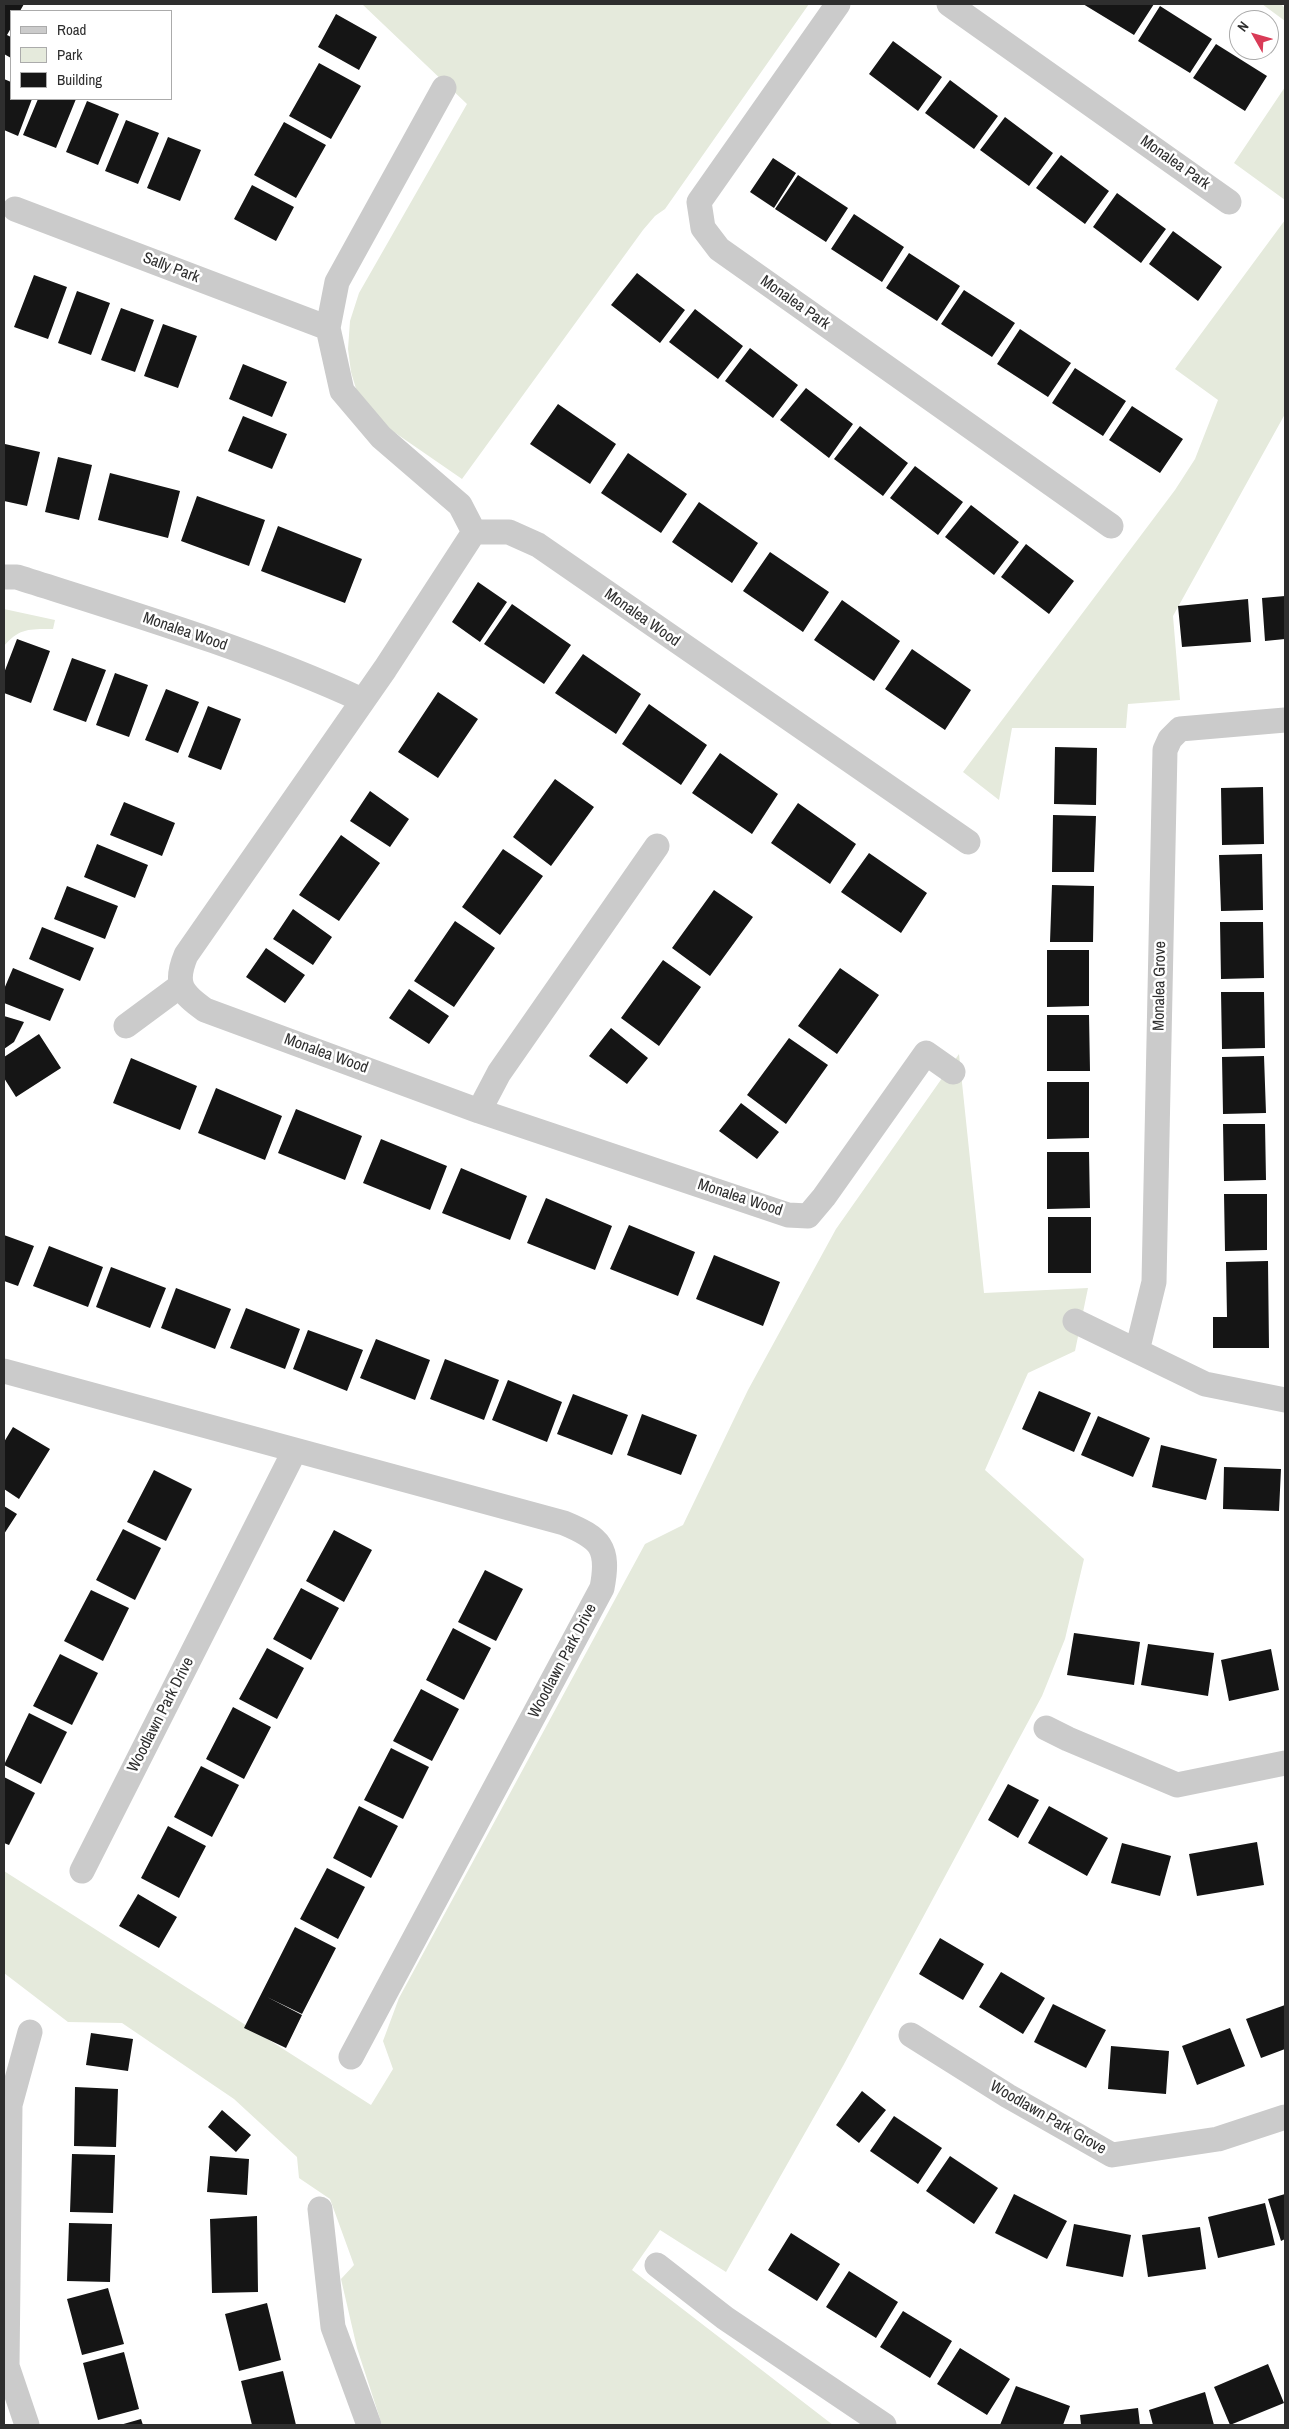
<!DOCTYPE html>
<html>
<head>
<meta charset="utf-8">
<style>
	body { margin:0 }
	#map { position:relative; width:1289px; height:2429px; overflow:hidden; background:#fff; font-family:"Archivo Narrow",sans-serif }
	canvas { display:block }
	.frame { position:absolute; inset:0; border:5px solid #2e2e2e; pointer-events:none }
	.legend { position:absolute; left:10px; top:10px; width:162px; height:90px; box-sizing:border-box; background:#fff; border:1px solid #ababab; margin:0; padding:6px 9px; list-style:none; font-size:15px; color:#2e2e2e }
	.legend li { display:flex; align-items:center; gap:10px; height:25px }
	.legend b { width:25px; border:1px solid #ababab }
	.north { position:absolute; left:1229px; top:10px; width:50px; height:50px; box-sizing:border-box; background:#fff; border:1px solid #ababab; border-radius:50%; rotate:308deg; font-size:14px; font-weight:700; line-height:20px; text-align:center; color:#2e2e2e }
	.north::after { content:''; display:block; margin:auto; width:18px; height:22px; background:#d93b57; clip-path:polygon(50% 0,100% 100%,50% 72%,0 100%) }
</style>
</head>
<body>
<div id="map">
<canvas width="1289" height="2429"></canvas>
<div class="frame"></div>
<ul class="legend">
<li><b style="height:6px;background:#cbcbcb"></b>Road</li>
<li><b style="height:14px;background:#e5eadc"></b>Park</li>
<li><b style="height:14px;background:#151515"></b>Building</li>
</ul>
<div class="north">N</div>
</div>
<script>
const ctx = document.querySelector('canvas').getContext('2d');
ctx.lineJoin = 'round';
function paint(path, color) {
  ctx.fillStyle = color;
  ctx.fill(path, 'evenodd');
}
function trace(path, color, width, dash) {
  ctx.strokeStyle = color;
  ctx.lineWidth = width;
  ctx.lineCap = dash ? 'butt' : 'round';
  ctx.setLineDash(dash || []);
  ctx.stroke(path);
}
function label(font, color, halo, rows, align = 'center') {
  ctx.font = font + ' "Archivo Narrow",sans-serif';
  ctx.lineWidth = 5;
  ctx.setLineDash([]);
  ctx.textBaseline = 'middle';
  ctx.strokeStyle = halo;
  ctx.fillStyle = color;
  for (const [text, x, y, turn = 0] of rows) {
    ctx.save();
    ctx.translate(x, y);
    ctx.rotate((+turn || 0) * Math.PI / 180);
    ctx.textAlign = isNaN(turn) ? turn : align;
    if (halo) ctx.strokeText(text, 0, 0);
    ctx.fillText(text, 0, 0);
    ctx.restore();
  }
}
paint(new Path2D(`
	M 362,4 L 809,4 L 665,209 L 655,216 L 643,230 L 462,479 L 391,430 L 357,392 L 351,372 L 348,349 L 350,321 L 359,293 L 467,104 Z
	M 1262,4 L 1280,4 L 1284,7 L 1285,21 Z
	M 1285,87 L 1285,200 L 1234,163 Z
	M 1285,220 L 1285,414 L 1173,616 L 1180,700 L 1128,704 L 1126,728 L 1012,728 L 999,800 L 963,772 L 1175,490 L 1195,459 L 1218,400 L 1175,369 Z
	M 4,609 L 55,620 L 53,629 C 30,629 19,628 4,646 Z
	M 959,1054 L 984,1293 L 1088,1288 L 1075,1351 L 1028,1373 L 985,1470 L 1084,1559 L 1065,1639 L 1042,1696 L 843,2066 L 726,2272 L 660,2230 L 632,2270 L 833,2425 L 382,2425 L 357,2348 L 341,2279 L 354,2265 L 330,2199 L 299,2178 L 297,2157 L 234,2099 L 122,2023 L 68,2022 L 4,1973 L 4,1871 L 371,2105 L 393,2069 L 383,2041 L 399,1998 L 645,1544 L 683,1525 L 748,1390 L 836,1229 Z`), '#e5eadc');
paint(new Path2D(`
	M 4,4 L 24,4 L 20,11 L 11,11 L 11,28 L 7,35 L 11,37 L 11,58 L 4,54 Z
	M 1083,4 L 1154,4 L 1134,35 Z
	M 1160,6 L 1212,39 L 1190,73 L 1138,41 Z
	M 336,14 L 377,37 L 359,70 L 318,47 Z
	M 893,41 L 942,77 L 918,111 L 869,74 Z
	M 1216,44 L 1267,76 L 1245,111 L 1193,78 Z
	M 319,63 L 361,86 L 331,139 L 289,116 Z
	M 4,79 L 11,82 L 11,99 L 32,99 L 18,136 L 4,130 Z
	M 950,80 L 998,116 L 974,149 L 925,113 Z
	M 38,99 L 76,99 L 56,148 L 23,135 Z
	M 87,101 L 119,114 L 98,165 L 66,152 Z
	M 1005,117 L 1053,153 L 1029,186 L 980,150 Z
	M 126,120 L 159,133 L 138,184 L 105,171 Z
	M 284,122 L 326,145 L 296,198 L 254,175 Z
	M 168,137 L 201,150 L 180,201 L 147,188 Z
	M 1061,155 L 1109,191 L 1085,224 L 1036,188 Z
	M 773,158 L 796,173 L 774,208 L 750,192 Z
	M 798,175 L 848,208 L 826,242 L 775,209 Z
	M 252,185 L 294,207 L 276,241 L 234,219 Z
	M 1117,193 L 1166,229 L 1141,263 L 1093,227 Z
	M 854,214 L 904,247 L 882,282 L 831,249 Z
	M 1173,231 L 1222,267 L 1198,301 L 1149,264 Z
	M 909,253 L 960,286 L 937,321 L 886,288 Z
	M 637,273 L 685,310 L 660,343 L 611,305 Z
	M 34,275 L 67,287 L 48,339 L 14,327 Z
	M 964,290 L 1015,323 L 992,357 L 941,324 Z
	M 77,291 L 110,303 L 91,355 L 58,343 Z
	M 121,308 L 154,320 L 135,372 L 101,360 Z
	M 695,309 L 743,346 L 718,379 L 669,342 Z
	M 163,324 L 197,336 L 178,388 L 144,376 Z
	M 1020,329 L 1071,363 L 1048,397 L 997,364 Z
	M 750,348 L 798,385 L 773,418 L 725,381 Z
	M 243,364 L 287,382 L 272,417 L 229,399 Z
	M 1075,368 L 1126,401 L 1103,436 L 1052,403 Z
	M 806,388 L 853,424 L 829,458 L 780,420 Z
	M 558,404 L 616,444 L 590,484 L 530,444 Z
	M 1132,406 L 1183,439 L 1160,473 L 1109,440 Z
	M 243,416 L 287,434 L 272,469 L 228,451 Z
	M 860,426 L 908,463 L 883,496 L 834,459 Z
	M 5,444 L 40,452 L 27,506 L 4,501 Z
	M 628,453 L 687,494 L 661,533 L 601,493 Z
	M 58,457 L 92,465 L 79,520 L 45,512 Z
	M 915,466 L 963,502 L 938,535 L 890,498 Z
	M 110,473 L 180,491 L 168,538 L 98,520 Z
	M 197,496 L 265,520 L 249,566 L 181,541 Z
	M 699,502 L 758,543 L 732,583 L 672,542 Z
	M 971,505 L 1019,542 L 994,575 L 945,537 Z
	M 278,526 L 362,559 L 345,603 L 261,571 Z
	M 1026,544 L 1074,581 L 1049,614 L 1001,577 Z
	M 770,552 L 829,592 L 803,632 L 743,591 Z
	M 478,582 L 507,602 L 480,642 L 452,622 Z
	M 1285,596 L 1285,639 L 1265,641 L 1262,598 Z
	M 1248,599 L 1251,642 L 1182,647 L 1178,606 Z
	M 842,600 L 900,641 L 874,681 L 814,640 Z
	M 512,604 L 571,645 L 544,684 L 484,644 Z
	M 17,639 L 50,651 L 31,703 L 4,693 L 4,673 Z
	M 912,649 L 971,690 L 945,730 L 885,689 Z
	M 583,654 L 641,694 L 616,734 L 555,693 Z
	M 72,658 L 106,670 L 86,722 L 53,710 Z
	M 115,673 L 148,685 L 129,737 L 96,725 Z
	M 166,689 L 199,702 L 178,753 L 145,740 Z
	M 438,692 L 478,719 L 438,778 L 398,752 Z
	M 649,704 L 707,745 L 681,785 L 622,744 Z
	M 208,706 L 241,719 L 221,770 L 188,757 Z
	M 1055,747 L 1097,748 L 1096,805 L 1054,804 Z
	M 720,753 L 778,794 L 752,834 L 692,793 Z
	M 555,779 L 594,807 L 551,866 L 513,837 Z
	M 1263,787 L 1264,844 L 1222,845 L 1221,788 Z
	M 370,791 L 409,819 L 390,847 L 350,821 Z
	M 124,802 L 175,823 L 162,856 L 110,835 Z
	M 798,803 L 856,844 L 830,884 L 771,843 Z
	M 1053,815 L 1096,816 L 1094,872 L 1052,872 Z
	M 341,835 L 380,863 L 339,921 L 299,895 Z
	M 97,844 L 148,865 L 135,898 L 84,877 Z
	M 503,849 L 543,876 L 500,935 L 462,907 Z
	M 869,853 L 927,893 L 901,933 L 841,892 Z
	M 1262,854 L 1263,910 L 1221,911 L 1219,855 Z
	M 1052,885 L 1094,886 L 1093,942 L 1050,942 Z
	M 67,886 L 118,906 L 105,939 L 54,919 Z
	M 714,890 L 753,917 L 710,976 L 672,948 Z
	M 293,909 L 332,937 L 313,965 L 273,939 Z
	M 455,921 L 495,948 L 454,1007 L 414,981 Z
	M 1220,922 L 1263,922 L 1264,978 L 1221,979 Z
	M 42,927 L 94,948 L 80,981 L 29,959 Z
	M 266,948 L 305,975 L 285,1003 L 246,977 Z
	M 1047,950 L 1089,950 L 1089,1006 L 1047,1007 Z
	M 663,960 L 701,987 L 659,1046 L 621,1018 Z
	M 13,968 L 64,989 L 50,1021 L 4,1003 L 4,989 Z
	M 840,968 L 879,995 L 837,1054 L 798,1026 Z
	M 409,989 L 449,1016 L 429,1044 L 389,1018 Z
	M 1221,992 L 1264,992 L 1265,1048 L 1222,1049 Z
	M 1047,1015 L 1089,1015 L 1090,1071 L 1047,1071 Z
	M 4,1016 L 24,1022 L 14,1042 L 4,1049 Z
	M 611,1028 L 648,1058 L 627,1084 L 589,1056 Z
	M 39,1034 L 61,1068 L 16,1097 L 4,1078 L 4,1057 Z
	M 789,1038 L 828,1065 L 786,1124 L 747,1095 Z
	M 1264,1056 L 1266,1113 L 1223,1114 L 1222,1057 Z
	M 131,1058 L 197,1086 L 180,1130 L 113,1103 Z
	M 1047,1082 L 1089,1082 L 1089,1138 L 1047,1139 Z
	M 216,1088 L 282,1116 L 265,1160 L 198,1133 Z
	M 741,1103 L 779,1132 L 757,1159 L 719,1131 Z
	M 296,1109 L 362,1136 L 345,1180 L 278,1153 Z
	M 1223,1124 L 1265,1124 L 1266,1180 L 1224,1181 Z
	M 381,1139 L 447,1166 L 430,1210 L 363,1183 Z
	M 1047,1152 L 1089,1152 L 1090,1208 L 1047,1209 Z
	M 461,1168 L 527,1196 L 510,1240 L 442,1213 Z
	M 1224,1194 L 1267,1194 L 1267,1250 L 1225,1251 Z
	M 546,1198 L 612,1226 L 595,1270 L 527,1243 Z
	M 1048,1217 L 1091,1217 L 1091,1273 L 1048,1273 Z
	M 629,1225 L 695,1252 L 678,1296 L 610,1269 Z
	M 4,1235 L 34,1246 L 18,1286 L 4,1281 Z
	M 49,1246 L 103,1267 L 88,1307 L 33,1286 Z
	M 714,1255 L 780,1282 L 763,1326 L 696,1299 Z
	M 1268,1261 L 1269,1348 L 1213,1348 L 1213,1317 L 1227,1317 L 1226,1262 Z
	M 111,1267 L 166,1288 L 150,1328 L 96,1307 Z
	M 176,1288 L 231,1309 L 215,1349 L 161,1328 Z
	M 246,1308 L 300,1329 L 285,1369 L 230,1348 Z
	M 308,1330 L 363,1350 L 347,1391 L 293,1369 Z
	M 376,1339 L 430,1360 L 415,1400 L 360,1378 Z
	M 445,1359 L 499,1380 L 484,1420 L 430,1399 Z
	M 508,1380 L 562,1402 L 547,1442 L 492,1420 Z
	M 1039,1391 L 1091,1413 L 1074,1452 L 1022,1429 Z
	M 573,1394 L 628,1415 L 612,1455 L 557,1434 Z
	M 642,1414 L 697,1435 L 681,1475 L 627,1455 Z
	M 1098,1416 L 1150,1438 L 1133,1477 L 1081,1455 Z
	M 13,1427 L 50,1449 L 19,1499 L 4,1489 L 4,1442 Z
	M 1161,1445 L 1217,1459 L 1206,1500 L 1152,1487 Z
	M 1224,1467 L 1281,1469 L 1279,1511 L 1223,1509 Z
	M 154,1470 L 192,1489 L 166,1541 L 127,1522 Z
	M 4,1506 L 17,1514 L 4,1534 Z
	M 123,1529 L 161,1548 L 135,1600 L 96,1580 Z
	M 334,1530 L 372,1550 L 344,1602 L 306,1581 Z
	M 485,1570 L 523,1589 L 496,1641 L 458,1622 Z
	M 301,1588 L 339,1608 L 311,1660 L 273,1639 Z
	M 91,1590 L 129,1608 L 103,1661 L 64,1641 Z
	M 453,1628 L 491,1648 L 464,1700 L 426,1680 Z
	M 1074,1633 L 1140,1642 L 1134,1685 L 1067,1675 Z
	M 1148,1644 L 1214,1653 L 1208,1696 L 1141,1685 Z
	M 267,1648 L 304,1668 L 277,1719 L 239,1699 Z
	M 1271,1649 L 1279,1690 L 1229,1701 L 1221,1660 Z
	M 60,1654 L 98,1673 L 72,1725 L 33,1706 Z
	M 421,1689 L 459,1709 L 432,1761 L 393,1741 Z
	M 233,1707 L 271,1727 L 244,1779 L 206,1759 Z
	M 29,1713 L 67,1732 L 41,1784 L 4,1765 Z
	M 391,1748 L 429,1767 L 403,1819 L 364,1800 Z
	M 201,1766 L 239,1785 L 212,1837 L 174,1817 Z
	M 4,1777 L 35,1793 L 9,1845 L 4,1843 Z
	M 1008,1784 L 1039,1800 L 1018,1838 L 988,1820 Z
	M 359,1806 L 398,1826 L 371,1878 L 333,1858 Z
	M 1049,1806 L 1108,1838 L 1087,1876 L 1028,1843 Z
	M 168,1826 L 206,1846 L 179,1898 L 141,1878 Z
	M 1257,1842 L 1264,1885 L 1197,1896 L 1189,1854 Z
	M 1122,1843 L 1171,1856 L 1160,1896 L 1111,1883 Z
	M 327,1868 L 365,1887 L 338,1939 L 300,1919 Z
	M 138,1894 L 177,1917 L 159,1948 L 119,1926 Z
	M 295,1927 L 336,1948 L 302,2014 L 267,1997 L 302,2015 L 286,2048 L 244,2028 Z
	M 940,1938 L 984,1964 L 963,2000 L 919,1974 Z
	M 1001,1972 L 1045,1998 L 1023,2034 L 979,2007 Z
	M 1053,2004 L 1106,2030 L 1086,2068 L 1034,2042 Z
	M 1285,2005 L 1285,2049 L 1261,2058 L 1246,2019 Z
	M 1230,2028 L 1245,2066 L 1197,2085 L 1182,2046 Z
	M 91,2033 L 133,2039 L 128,2071 L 86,2065 Z
	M 1111,2046 L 1169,2051 L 1166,2094 L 1108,2089 Z
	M 75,2087 L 118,2089 L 116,2147 L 74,2146 Z
	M 862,2091 L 886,2110 L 859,2143 L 836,2125 Z
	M 222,2110 L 251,2135 L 236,2152 L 208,2127 Z
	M 894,2116 L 942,2148 L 918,2184 L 870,2151 Z
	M 72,2154 L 115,2155 L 113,2213 L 70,2212 Z
	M 210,2156 L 249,2159 L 247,2195 L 207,2192 Z
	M 950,2156 L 998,2188 L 974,2224 L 926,2191 Z
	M 1014,2194 L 1067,2221 L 1047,2259 L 995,2233 Z
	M 1285,2194 L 1285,2239 L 1281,2241 L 1268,2199 Z
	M 1265,2203 L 1275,2245 L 1218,2258 L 1208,2217 Z
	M 257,2216 L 258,2292 L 212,2293 L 210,2219 Z
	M 69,2223 L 112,2224 L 110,2282 L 67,2281 Z
	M 1074,2224 L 1131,2235 L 1123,2277 L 1066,2266 Z
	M 1200,2227 L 1206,2269 L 1148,2277 L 1142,2235 Z
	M 791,2233 L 840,2264 L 817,2301 L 768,2270 Z
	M 849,2271 L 898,2302 L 876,2338 L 826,2307 Z
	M 108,2288 L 124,2344 L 82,2355 L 67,2299 Z
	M 267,2303 L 281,2360 L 239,2371 L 225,2314 Z
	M 903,2311 L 952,2341 L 930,2378 L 880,2347 Z
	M 960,2348 L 1010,2379 L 987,2415 L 937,2384 Z
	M 124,2352 L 139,2409 L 98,2420 L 83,2363 Z
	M 1268,2364 L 1284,2403 L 1230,2425 L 1214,2387 Z
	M 283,2371 L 296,2425 L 252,2425 L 241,2381 Z
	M 1016,2386 L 1070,2406 L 1063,2425 L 1000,2425 Z
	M 1205,2392 L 1214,2425 L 1153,2425 L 1149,2410 Z
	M 1138,2408 L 1140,2425 L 1081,2425 L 1080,2415 Z
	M 141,2419 L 143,2425 L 120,2425 Z`), '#151515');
trace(new Path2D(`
	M 838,4 L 699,202 L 703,228 L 719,249 L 1111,526
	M 949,4 L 1229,202
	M 444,88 L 337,282 L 328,328 L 342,391 L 381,437 L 460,505 L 474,532
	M 15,209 L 328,328
	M 4,577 L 17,577 C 133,614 251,649 362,700
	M 126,1026 L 180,986
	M 953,1072 L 926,1053 L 824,1197 L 808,1216 L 788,1215 L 479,1111 L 205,1010 C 181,993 174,984 186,955 L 385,669 L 474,532 L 509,532 L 538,545 L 968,842
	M 479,1111 L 499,1073 L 657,846
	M 1075,1321 L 1205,1384 L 1285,1400
	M 1137,1351 L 1154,1282 L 1165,750 L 1170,739 L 1180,729 L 1285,720
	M 4,1371 L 564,1523 C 600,1538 610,1547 602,1588 L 351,2057
	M 1046,1728 L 1068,1739 L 1177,1785 L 1285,1763
	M 82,1871 L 294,1452
	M 911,2035 L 1008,2096 L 1112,2155 L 1218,2139 L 1285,2117
	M 320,2209 L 333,2327 L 369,2425
	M 657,2265 L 725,2318 L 884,2425
	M 7,2366 L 10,2105 L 30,2032
	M 4,2368 L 7,2366 L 27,2425`), '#cbcbcb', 25);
label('16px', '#2e2e2e', '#fff', [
	["Monalea Park",1175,163,35],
	["Sally Park",171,268,21],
	["Monalea Park",795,303,35],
	["Monalea Wood",642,618,35],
	["Monalea Wood",185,632,19],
	["Monalea Grove",1160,986,-89],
	["Monalea Wood",326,1054,20],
	["Monalea Wood",740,1198,18],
	["Woodlawn Park Drive",563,1661,-62],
	["Woodlawn Park Drive",161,1715,-63],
	["Woodlawn Park Grove",1048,2118,30]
]);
</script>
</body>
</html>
